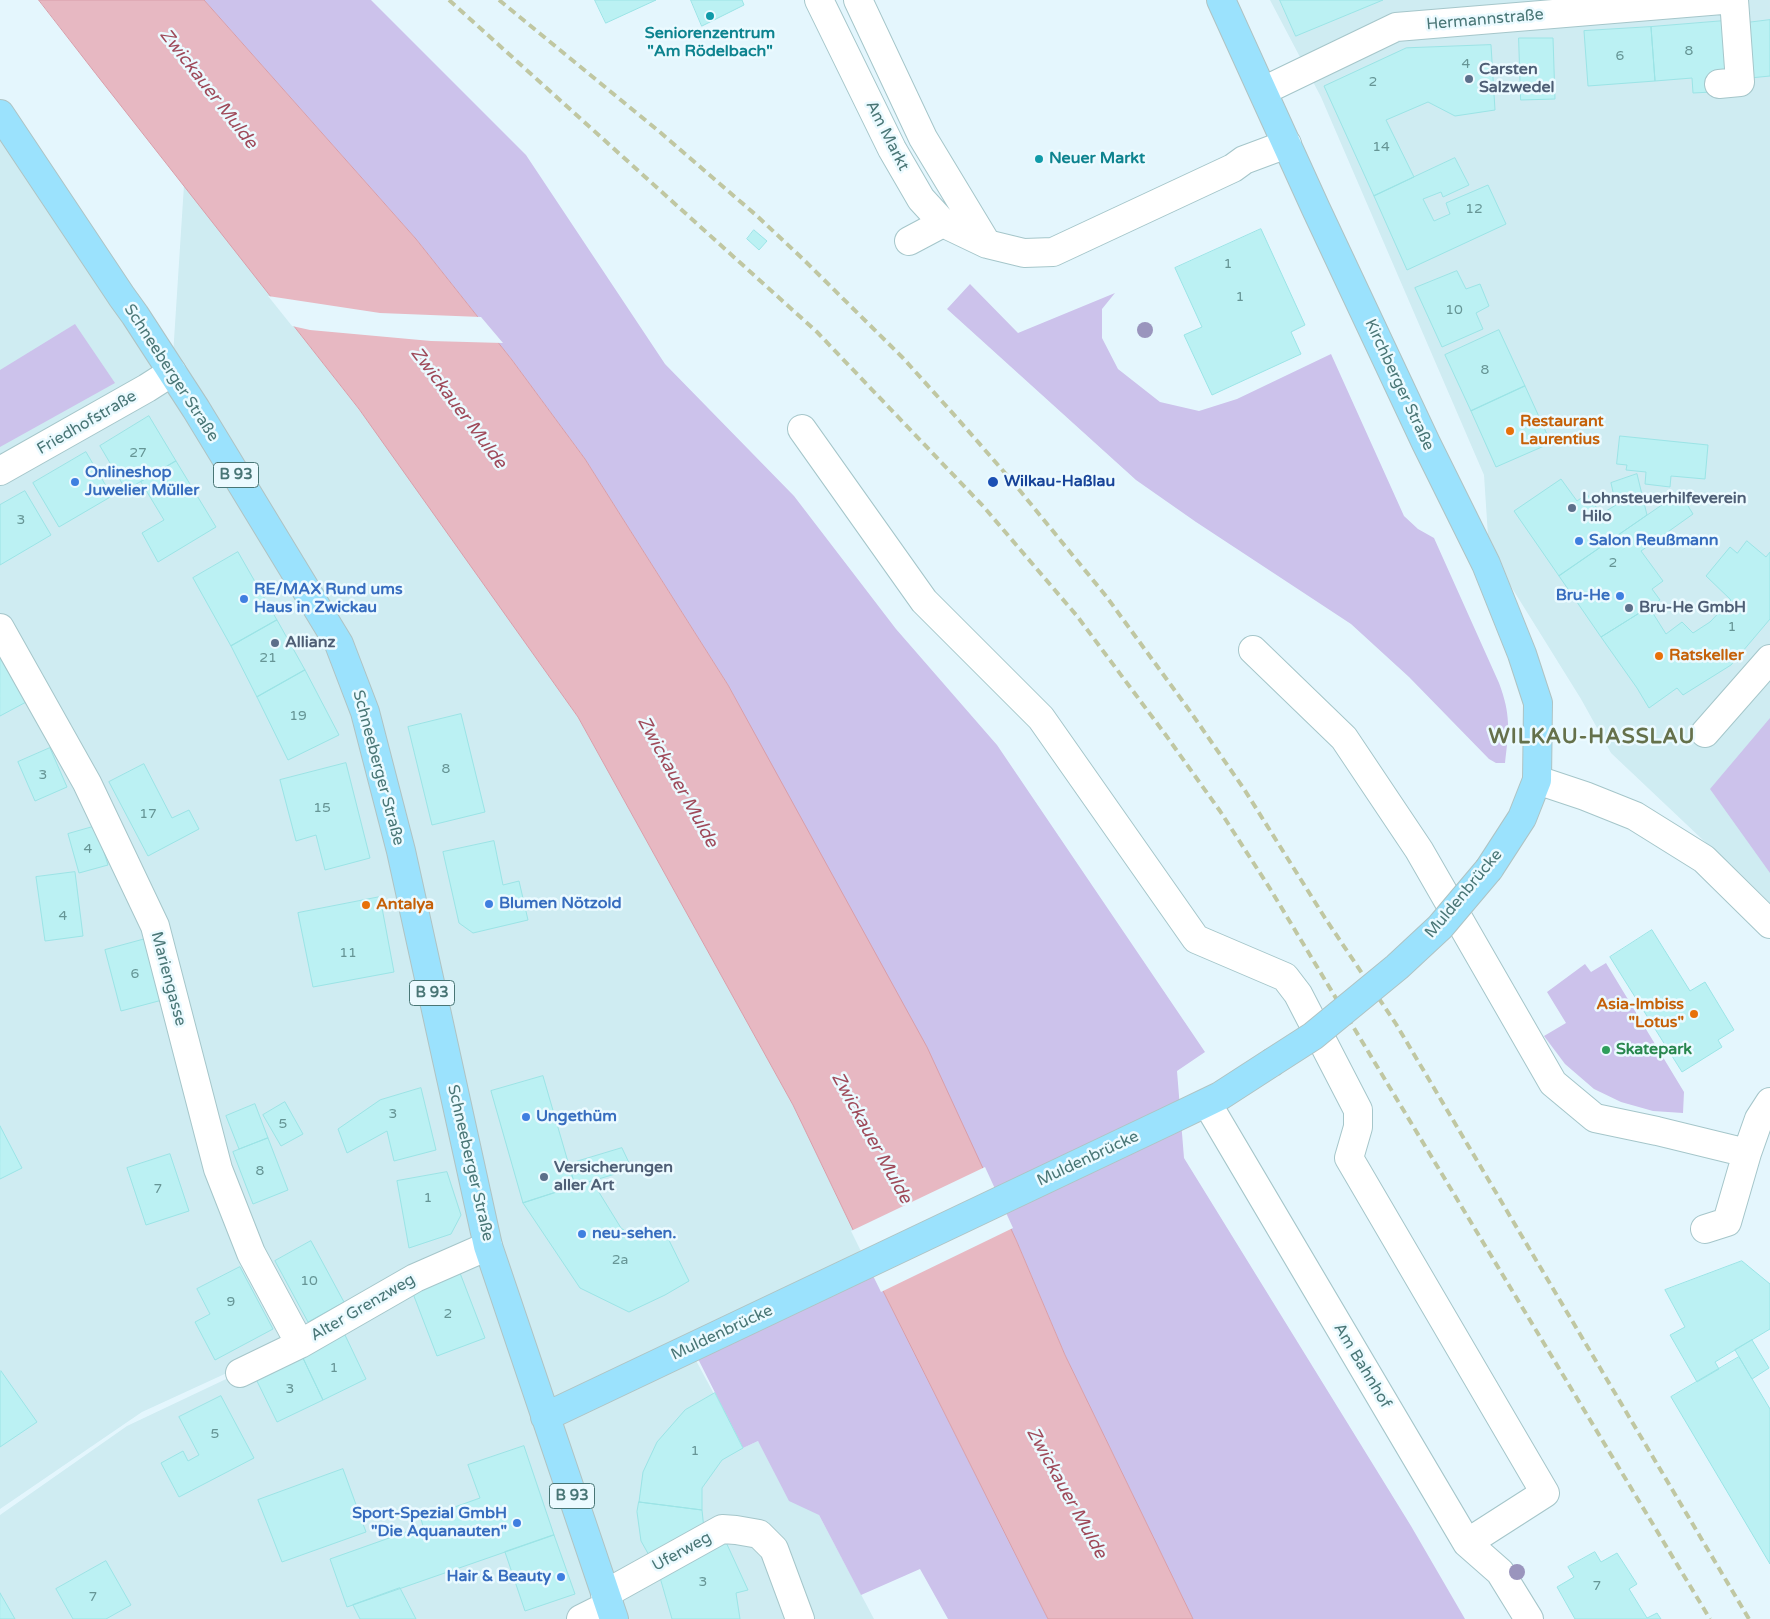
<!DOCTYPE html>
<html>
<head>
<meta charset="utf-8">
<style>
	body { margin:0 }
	canvas { display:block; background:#e4f6fd }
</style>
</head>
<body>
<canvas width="1770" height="1619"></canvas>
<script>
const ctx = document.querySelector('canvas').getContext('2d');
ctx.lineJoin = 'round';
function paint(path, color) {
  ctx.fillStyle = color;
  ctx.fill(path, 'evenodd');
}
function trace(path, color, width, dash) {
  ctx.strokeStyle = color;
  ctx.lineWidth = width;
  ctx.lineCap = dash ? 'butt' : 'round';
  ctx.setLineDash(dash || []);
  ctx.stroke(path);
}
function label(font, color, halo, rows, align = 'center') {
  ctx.font = font + ' "Varela Round",sans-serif';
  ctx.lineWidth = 5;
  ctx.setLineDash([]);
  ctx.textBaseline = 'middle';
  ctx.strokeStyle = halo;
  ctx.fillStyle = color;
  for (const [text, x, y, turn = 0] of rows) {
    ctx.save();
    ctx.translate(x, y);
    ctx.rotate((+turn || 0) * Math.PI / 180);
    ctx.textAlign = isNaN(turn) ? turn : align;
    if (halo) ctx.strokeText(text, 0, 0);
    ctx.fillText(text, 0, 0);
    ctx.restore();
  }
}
paint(new Path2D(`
	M 1270,0 L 1770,0 L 1770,906 L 1759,893 L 1611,753 L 1581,699 L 1489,551 L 1484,475 L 1321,97 Z
	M 0,114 L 172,371 L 184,185 L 371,425 L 578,717 L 793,1105 L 869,1263 L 692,1353 L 743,1448 L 758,1441 L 819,1515 L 874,1619 L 0,1619 L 0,1515 L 127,1426 L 300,1344 L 495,1239 L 316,1332 L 142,1412 L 0,1509 Z`), '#cfecf2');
paint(new Path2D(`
	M 204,0 L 371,0 L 526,155 L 665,364 L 794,496 L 896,629 L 997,745 L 1205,1052 L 1177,1071 L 1184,1158 L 1411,1526 L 1465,1619 L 1193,1619 L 1065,1355 L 1017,1242 L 728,685 L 585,459 L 512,360 L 416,239 Z
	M 970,284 L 1018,333 L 1115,293 L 1102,309 L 1102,338 L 1118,369 L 1160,402 L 1199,411 L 1237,399 L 1331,354 L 1404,516 L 1418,529 L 1434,538 L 1499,683 C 1511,715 1509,730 1505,763 L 1496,763 L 1489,759 L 1409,677 L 1351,624 L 1196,522 L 1136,480 L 947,309 Z
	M 75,324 L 115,383 L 0,447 L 0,370 Z
	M 1770,718 L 1770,873 L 1710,789 Z
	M 1606,963 L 1684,1092 L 1683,1113 L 1653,1111 L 1621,1102 L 1594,1089 L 1565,1064 L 1544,1036 L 1566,1023 L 1547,992 L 1585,964 L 1591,972 Z
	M 869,1263 L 1048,1619 L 948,1619 L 920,1569 L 861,1595 L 819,1515 L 789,1501 L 758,1441 L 743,1448 L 692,1347 Z`), '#ccc2eb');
const water = new Path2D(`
	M 39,0 L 204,0 L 416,239 L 512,360 L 585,459 L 728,685 L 927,1047 L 1017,1242 L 1065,1355 L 1193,1619 L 1048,1619 L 869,1263 L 793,1105 L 578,717 L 359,409 L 96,74 Z`);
paint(water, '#e7b8c2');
trace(water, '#d99ea9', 1);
paint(new Path2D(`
	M 268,296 L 380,313 L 481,317 L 503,343 L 431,341 L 310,330 L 292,326 Z
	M 985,1167 L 1013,1228 L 881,1292 L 851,1231 Z`), '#e4f6fd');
const building = new Path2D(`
	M 595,0 L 656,0 L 606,23 Z
	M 691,0 L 742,0 L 744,5 L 702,26 Z
	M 1280,0 L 1383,0 L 1296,36 Z
	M 1770,20 L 1770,76 L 1750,78 L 1746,23 Z
	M 1724,21 L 1728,74 L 1712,92 L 1693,93 L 1692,78 L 1655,81 L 1651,27 Z
	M 1651,27 L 1655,81 L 1588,86 L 1584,31 Z
	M 1519,38 L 1553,38 L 1555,99 L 1521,100 Z
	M 1491,45 L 1495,110 L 1455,116 L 1428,102 L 1386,120 L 1414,177 L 1374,196 L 1324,86 L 1406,48 Z
	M 1455,158 L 1469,185 L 1443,197 L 1441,192 L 1423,199 L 1434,221 L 1450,214 L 1446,203 L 1488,185 L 1506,224 L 1407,270 L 1374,196 Z
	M 1261,229 L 1305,325 L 1291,332 L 1301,354 L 1212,395 L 1184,335 L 1202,327 L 1175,268 Z
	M 754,230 L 767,241 L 759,250 L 747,239 Z
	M 1457,271 L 1466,289 L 1480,284 L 1489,306 L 1476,313 L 1483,329 L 1442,347 L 1415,288 Z
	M 1499,330 L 1525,386 L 1471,411 L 1445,355 Z
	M 1525,386 L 1551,443 L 1496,467 L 1471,411 Z
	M 149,416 L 176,461 L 126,490 L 100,446 Z
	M 1620,436 L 1708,445 L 1705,479 L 1671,476 L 1670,487 L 1645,484 L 1646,472 L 1626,470 L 1627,465 L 1617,464 Z
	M 86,452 L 112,496 L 59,527 L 33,483 Z
	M 176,461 L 216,527 L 158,562 L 142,533 L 164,520 L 141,482 Z
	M 1637,474 L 1647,515 L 1559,576 L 1514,511 L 1561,479 L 1577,501 L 1587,494 L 1601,514 L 1616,505 L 1611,483 Z
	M 25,491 L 51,535 L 0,565 L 0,505 Z
	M 1680,493 L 1693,514 L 1641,551 L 1663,581 L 1652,589 L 1660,600 L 1601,637 L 1559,576 Z
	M 1747,541 L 1766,557 L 1770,552 L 1770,619 L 1731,665 L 1683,695 L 1677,688 L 1649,708 L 1637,688 L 1601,637 L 1649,607 L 1666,634 L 1682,622 L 1693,633 L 1710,622 L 1731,600 L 1706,576 L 1730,547 L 1737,553 Z
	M 238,552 L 277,620 L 231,646 L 193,578 Z
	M 277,620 L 305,670 L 257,697 L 231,646 Z
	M 0,651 L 28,701 L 0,716 Z
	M 305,670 L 339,735 L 288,760 L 257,697 Z
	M 461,714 L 485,812 L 432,825 L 408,727 Z
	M 50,748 L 67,787 L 35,801 L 18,762 Z
	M 346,763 L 370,858 L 325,870 L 316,835 L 296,841 L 280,780 Z
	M 144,764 L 172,818 L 189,810 L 199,829 L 148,856 L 109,782 Z
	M 96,826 L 108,865 L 79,873 L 68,834 Z
	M 494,841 L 503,885 L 519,881 L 528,920 L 473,933 L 459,923 L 443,852 Z
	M 75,872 L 83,936 L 45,941 L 36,877 Z
	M 380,897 L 394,972 L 313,987 L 298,913 Z
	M 1652,930 L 1690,991 L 1705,982 L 1734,1030 L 1718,1040 L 1722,1047 L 1682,1072 L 1610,957 Z
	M 149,938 L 166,999 L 121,1011 L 105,950 Z
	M 543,1076 L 575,1186 L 523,1203 L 491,1091 Z
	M 421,1088 L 436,1150 L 394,1161 L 387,1131 L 347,1153 L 338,1129 L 380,1100 Z
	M 285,1102 L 303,1134 L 281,1146 L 263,1115 Z
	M 255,1104 L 268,1138 L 239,1149 L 226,1116 Z
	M 0,1126 L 22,1168 L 0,1179 Z
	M 268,1138 L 288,1190 L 253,1204 L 233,1152 Z
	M 622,1148 L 632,1169 L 575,1186 L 569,1164 Z
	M 170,1154 L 189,1211 L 146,1225 L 127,1168 Z
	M 447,1172 L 461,1215 L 451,1234 L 409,1248 L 397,1181 Z
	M 592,1181 L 621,1228 L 635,1238 L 647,1240 L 664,1230 L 689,1281 L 665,1295 L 629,1312 L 580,1288 L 523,1203 Z
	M 311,1241 L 344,1302 L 308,1322 L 275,1261 Z
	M 1742,1261 L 1770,1284 L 1770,1329 L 1715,1362 L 1719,1369 L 1697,1382 L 1670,1335 L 1685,1327 L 1665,1290 Z
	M 240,1267 L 273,1329 L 215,1360 L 195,1322 L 210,1314 L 197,1289 Z
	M 460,1273 L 485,1338 L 437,1356 L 412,1291 Z
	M 345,1335 L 366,1379 L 323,1400 L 302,1356 Z
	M 1752,1340 L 1769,1368 L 1752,1379 L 1735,1350 Z
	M 302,1356 L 323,1400 L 277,1422 L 256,1379 Z
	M 1739,1357 L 1770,1409 L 1770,1564 L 1671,1397 Z
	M 1,1371 L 37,1422 L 0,1447 L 0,1372 Z
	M 715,1393 L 743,1448 L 722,1460 L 702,1488 L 702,1510 L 639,1502 L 643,1472 L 657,1442 L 685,1410 Z
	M 221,1396 L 254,1458 L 179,1497 L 161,1463 L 183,1451 L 188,1461 L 199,1455 L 179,1417 Z
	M 524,1446 L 554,1535 L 347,1607 L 330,1559 L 423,1526 L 421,1519 L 480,1498 L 468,1465 Z
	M 343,1469 L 366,1532 L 282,1562 L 258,1500 Z
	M 639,1502 L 702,1510 L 704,1529 L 650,1557 L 641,1541 L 637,1512 Z
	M 554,1535 L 575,1594 L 525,1611 L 505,1552 Z
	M 725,1540 L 748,1590 L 736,1593 L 740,1619 L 672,1619 L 659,1574 Z
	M 1595,1552 L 1601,1562 L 1617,1553 L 1637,1584 L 1629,1589 L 1647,1618 L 1657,1613 L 1661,1619 L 1575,1619 L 1557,1587 L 1574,1577 L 1568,1567 Z
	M 106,1561 L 131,1605 L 106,1619 L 73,1619 L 56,1589 Z
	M 400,1588 L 416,1619 L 360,1619 L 353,1605 Z
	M 0,1593 L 15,1619 L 0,1619 Z`);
paint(building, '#bbf1f3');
trace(building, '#9be4e6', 1);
const minor = new Path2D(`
	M 819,0 L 892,149 L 921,199 L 943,223 L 987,244 L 1024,253 L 1053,252 L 1233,168 L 1244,160 L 1287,144
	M 858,0 L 923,138 L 987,244
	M 1719,84 L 1740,82 L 1734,0
	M 1263,91 L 1396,27 L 1722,0
	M 909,241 L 943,223
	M 802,429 L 924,601 L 1041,718 L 1196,939 L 1285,977 L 1298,994 L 1358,1110 L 1358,1127 L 1349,1158 L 1545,1493 L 1467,1543
	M 0,471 L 147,388 L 172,372
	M 0,628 L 87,783 L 155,926 L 218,1169 L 251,1253 L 300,1344
	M 1253,650 L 1344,738 L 1419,850 L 1553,1083 L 1595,1118 L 1657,1131 L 1747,1153 L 1759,1119 L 1770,1102
	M 1705,733 L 1770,659
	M 1537,780 L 1585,796 L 1635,816 L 1704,859 L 1770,924
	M 1207,1103 L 1467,1543 L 1500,1572 L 1529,1619
	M 1705,1229 L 1727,1222 L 1747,1153
	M 240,1373 L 300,1344 L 415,1278 L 488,1246
	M 605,1594 L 722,1529 L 736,1530 L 759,1534 L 774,1549 L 800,1619
	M 581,1619 L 609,1605`);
const major = new Path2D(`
	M 1221,0 L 1316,209 L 1426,443 L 1486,564 L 1522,654 L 1538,703 L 1537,780 L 1522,818 L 1489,869
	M 0,114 L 122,297 L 135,315 L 196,409 L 339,644 L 365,712 L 401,851 L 488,1246 L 614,1619
	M 545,1417 L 1168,1121 L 1220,1096 L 1271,1063`);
trace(minor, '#a5c6ca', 30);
trace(major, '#afc3c3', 30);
trace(minor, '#fff', 28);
trace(major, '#9be2fd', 28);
trace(new Path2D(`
	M 449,0 L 817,332 L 983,506 L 1077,616 L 1165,734 L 1220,811 L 1269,887 L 1710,1619
	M 499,0 L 661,133 L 756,215 L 804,260 L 903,358 L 957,418 L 1012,481 L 1106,596 L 1192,714 L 1244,789 L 1325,918 L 1396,1024 L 1749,1619`), '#c0c7a2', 4, [8, 5]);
const majorBridge = new Path2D(`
	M 1271,1063 L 1313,1036 L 1397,967 L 1440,927 L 1489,869`);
trace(majorBridge, '#afc3c3', 30, []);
trace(majorBridge, '#9be2fd', 28);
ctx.fillStyle = '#9a95bd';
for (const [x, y] of [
	[1145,330],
	[1517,1572]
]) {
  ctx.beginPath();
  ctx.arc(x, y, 8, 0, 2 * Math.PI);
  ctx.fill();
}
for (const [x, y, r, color] of [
	[710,16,5,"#0f9aa8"],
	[1469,79,5,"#5c6f8a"],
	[1039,159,5,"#0f9aa8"],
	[1510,431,5,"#e8710a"],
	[75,482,5,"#3f7fe0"],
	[993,482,6,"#1a4fb4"],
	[1572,508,5,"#5c6f8a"],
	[1579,541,5,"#3f7fe0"],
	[1620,596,5,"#3f7fe0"],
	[244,599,5,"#3f7fe0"],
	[1629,608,5,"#5c6f8a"],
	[275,643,5,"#5c6f8a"],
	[1659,656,5,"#e8710a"],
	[489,904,5,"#3f7fe0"],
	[366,905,5,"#e8710a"],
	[1694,1014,5,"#e8710a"],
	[1606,1050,5,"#2e9e5b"],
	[526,1117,5,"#3f7fe0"],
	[544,1177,5,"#5c6f8a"],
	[582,1234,5,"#3f7fe0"],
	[517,1523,5,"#3f7fe0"],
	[561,1577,5,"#3f7fe0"]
]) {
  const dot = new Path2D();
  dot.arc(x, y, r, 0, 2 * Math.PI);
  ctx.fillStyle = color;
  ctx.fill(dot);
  trace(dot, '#ebfaff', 2);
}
label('14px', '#669595', null, [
	["8",1689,51],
	["6",1620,56],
	["4",1466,64],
	["2",1373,82],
	["14",1381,147],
	["12",1474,209],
	["1",1228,264],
	["1",1240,297],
	["10",1454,310],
	["8",1485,370],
	["27",138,453],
	["3",21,520],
	["2",1613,563],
	["1",1732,627],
	["21",268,658],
	["19",298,716],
	["8",446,769],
	["3",43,775],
	["15",322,808],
	["17",148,814],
	["4",88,849],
	["4",63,916],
	["11",348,953],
	["6",135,974],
	["3",393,1114],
	["5",283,1124],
	["8",260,1171],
	["7",158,1189],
	["1",428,1198],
	["2a",620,1260],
	["10",309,1281],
	["9",231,1302],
	["2",448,1314],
	["1",334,1368],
	["3",290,1389],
	["5",215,1434],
	["1",695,1451],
	["3",703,1582],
	["7",1597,1586],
	["7",93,1597]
]);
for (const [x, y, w] of [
	[236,475,45],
	[432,993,45],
	[572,1496,45]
]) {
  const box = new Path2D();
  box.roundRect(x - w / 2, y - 12.5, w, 25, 4);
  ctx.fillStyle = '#ebfaff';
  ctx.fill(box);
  trace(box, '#497676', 1);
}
label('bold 15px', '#497676', null, [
	["B 93",236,475],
	["B 93",432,993],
	["B 93",572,1496]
]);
label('16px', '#497676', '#ebfaff', [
	["Hermannstraße",1485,20,-5],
	["Am Markt",887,136,63],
	["Schneeberger Straße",171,373,57],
	["Kirchberger Straße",1399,385,65],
	["Friedhofstraße",87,423,-30],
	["Schneeberger Straße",378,768,75],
	["Muldenbrücke",1464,894,-50],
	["Mariengasse",168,979,75],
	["Muldenbrücke",1088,1159,-25],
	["Schneeberger Straße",470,1163,77],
	["Alter Grenzweg",363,1308,-30],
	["Muldenbrücke",722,1333,-25],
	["Am Bahnhof",1362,1366,59],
	["Uferweg",682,1552,-29]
]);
label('bold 16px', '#0d838f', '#ebfaff', [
	["Seniorenzentrum",710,34],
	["\"Am Rödelbach\"",710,52],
	["Neuer Markt",1049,159,"left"]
]);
label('bold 16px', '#4e5e75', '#ebfaff', [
	["Carsten",1479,70],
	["Salzwedel",1479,88],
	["Lohnsteuerhilfeverein",1582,499],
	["Hilo",1582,517],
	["Bru-He GmbH",1639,608],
	["Allianz",285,643],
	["Versicherungen",554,1168],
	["aller Art",554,1186]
], 'left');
label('bold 16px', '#c56008', '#ebfaff', [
	["Restaurant",1520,422],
	["Laurentius",1520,440],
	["Ratskeller",1669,656],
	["Antalya",376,905],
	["Asia-Imbiss",1684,1005,"right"],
	["\"Lotus\"",1684,1023,"right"]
], 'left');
label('bold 16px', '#366cbe', '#ebfaff', [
	["Onlineshop",85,473],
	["Juwelier Müller",85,491],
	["Salon Reußmann",1589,541],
	["RE/MAX Rund ums",254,590],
	["Haus in Zwickau",254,608],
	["Bru-He",1610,596,"right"],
	["Blumen Nötzold",499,904],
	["Ungethüm",536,1117],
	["neu-sehen.",592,1234],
	["Sport-Spezial GmbH",507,1514,"right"],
	["\"Die Aquanauten\"",507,1532,"right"],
	["Hair & Beauty",551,1577,"right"]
], 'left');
label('bold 16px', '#164399', '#ebfaff', [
	["Wilkau-Haßlau",1004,482]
], 'left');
label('bold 16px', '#27864d', '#ebfaff', [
	["Skatepark",1616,1050]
], 'left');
label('italic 18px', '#9f4a5a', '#ebfaff', [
	["Zwickauer Mulde",208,89,52],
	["Zwickauer Mulde",458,408,53],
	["Zwickauer Mulde",677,782,61],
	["Zwickauer Mulde",871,1138,61],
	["Zwickauer Mulde",1066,1493,61]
]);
ctx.letterSpacing = '1px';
label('bold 21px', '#65714b', '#ebfaff', [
	["WILKAU-HASSLAU",1592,737]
]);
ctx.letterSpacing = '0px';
</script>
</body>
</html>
